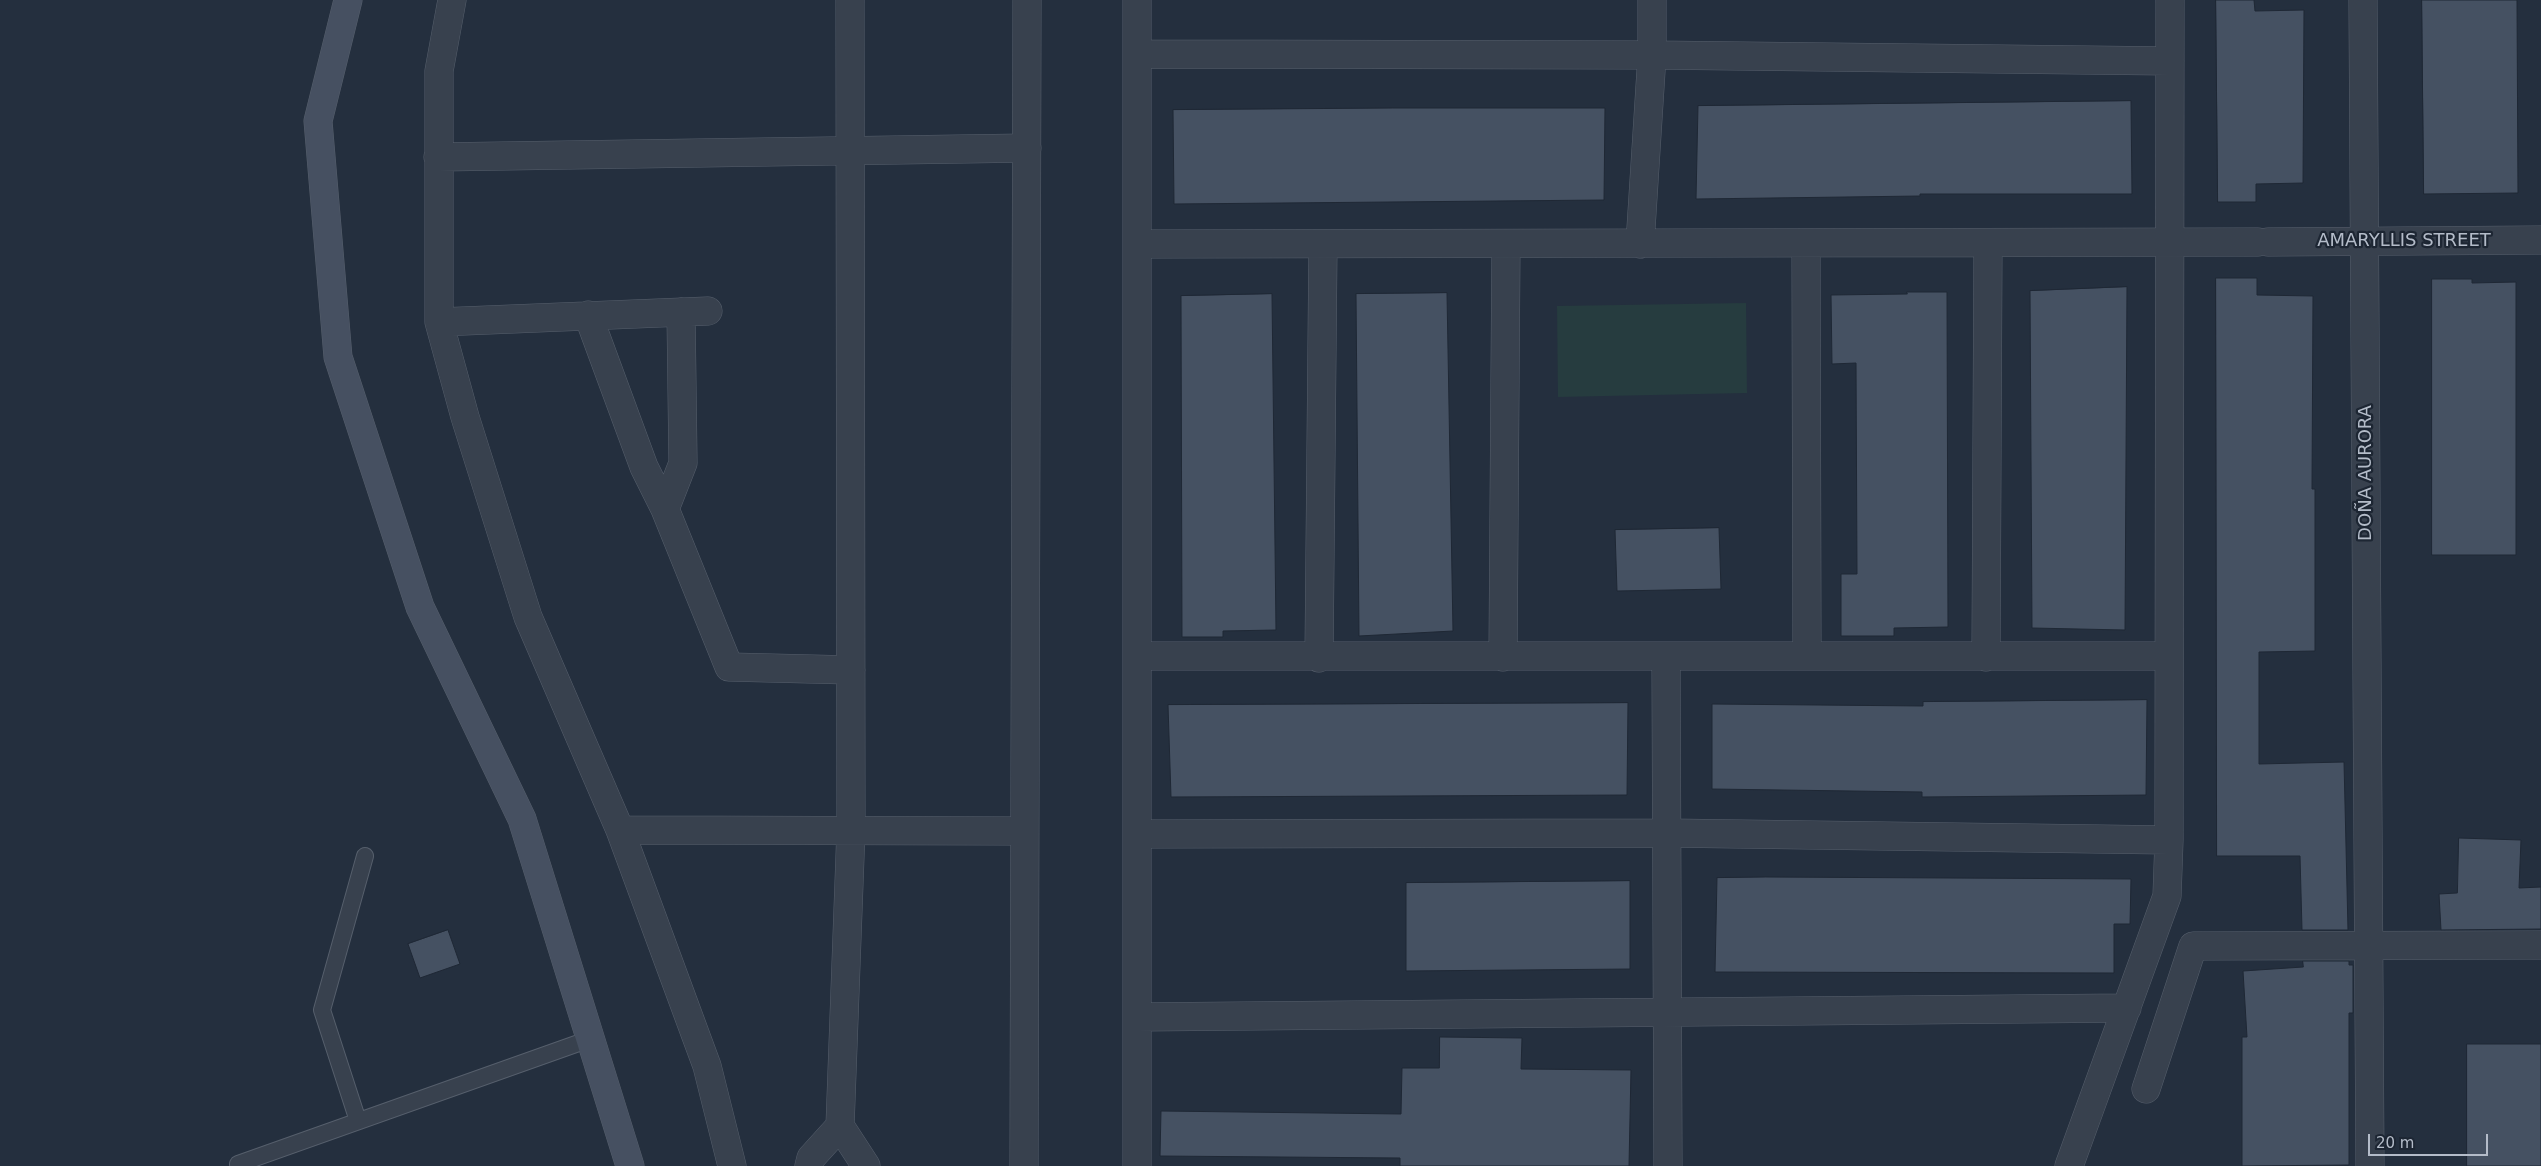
<!DOCTYPE html>
<html>
<head>
<meta charset="utf-8">
<style>
	body { margin:0 }
	#map { position:relative; width:2541px; height:1166px; overflow:hidden; background:#242f3e; font-family:"DejaVu Sans",sans-serif }
	canvas { display:block }
	.scale { position:absolute; left:2368px; top:1134px; width:120px; height:22px; box-sizing:border-box; border:2px solid #b4bcc9; border-top:0; padding-left:6px; font-size:15px; line-height:18px; white-space:nowrap; color:#b4bcc9; -webkit-text-stroke:4px #1d2633; paint-order:stroke }
</style>
</head>
<body>
<div id="map">
<canvas width="2541" height="1166"></canvas>
<div class="scale">20 m</div>
</div>
<script>
const ctx = document.querySelector('canvas').getContext('2d');
ctx.lineJoin = 'round';
function paint(path, color) {
  ctx.fillStyle = color;
  ctx.fill(path, 'evenodd');
}
function trace(path, color, width, dash) {
  ctx.strokeStyle = color;
  ctx.lineWidth = width;
  ctx.lineCap = dash ? 'butt' : 'round';
  ctx.setLineDash(dash || []);
  ctx.stroke(path);
}
function label(font, color, halo, rows, align = 'center') {
  ctx.font = font + ' "DejaVu Sans",sans-serif';
  ctx.lineWidth = 4.5;
  ctx.setLineDash([]);
  ctx.textBaseline = 'middle';
  ctx.strokeStyle = halo;
  ctx.fillStyle = color;
  for (const [text, x, y, turn = 0] of rows) {
    ctx.save();
    ctx.translate(x, y);
    ctx.rotate((+turn || 0) * Math.PI / 180);
    ctx.textAlign = isNaN(turn) ? turn : align;
    if (halo) ctx.strokeText(text, 0, 0);
    ctx.fillText(text, 0, 0);
    ctx.restore();
  }
}
paint(new Path2D(`
	M 1746,303 L 1747,393 L 1558,397 L 1557,306 Z`), '#263c3f');
const building = new Path2D(`
	M 2216,0 L 2254,0 L 2255,11 L 2304,10 L 2303,183 L 2256,184 L 2256,202 L 2218,202 Z
	M 2422,0 L 2517,0 L 2518,193 L 2424,194 Z
	M 2131,101 L 2132,194 L 1920,194 L 1920,196 L 1696,199 L 1698,106 Z
	M 1393,108 L 1605,108 L 1604,200 L 1174,204 L 1173,110 Z
	M 2216,278 L 2257,278 L 2257,295 L 2313,296 L 2312,489 L 2315,489 L 2315,651 L 2259,652 L 2259,764 L 2344,762 L 2348,930 L 2302,930 L 2300,856 L 2217,856 Z
	M 2432,279 L 2472,279 L 2472,283 L 2516,282 L 2516,555 L 2432,555 Z
	M 2127,287 L 2125,630 L 2032,628 L 2030,291 Z
	M 1907,292 L 1947,292 L 1948,627 L 1894,628 L 1894,636 L 1841,636 L 1841,574 L 1857,574 L 1856,363 L 1832,364 L 1831,295 L 1907,294 Z
	M 1447,293 L 1453,631 L 1359,636 L 1356,294 Z
	M 1272,294 L 1276,630 L 1223,631 L 1223,637 L 1182,637 L 1181,296 Z
	M 1719,528 L 1721,589 L 1617,591 L 1615,530 Z
	M 2147,700 L 2146,795 L 1922,797 L 1922,792 L 1712,789 L 1712,704 L 1923,706 L 1923,702 Z
	M 1628,703 L 1627,795 L 1171,797 L 1168,705 Z
	M 2459,838 L 2521,840 L 2519,888 L 2541,887 L 2541,929 L 2441,930 L 2439,894 L 2457,893 Z
	M 1766,877 L 2131,879 L 2130,924 L 2114,924 L 2114,973 L 1715,972 L 1717,878 Z
	M 1630,881 L 1630,969 L 1406,971 L 1406,883 Z
	M 448,930 L 460,964 L 420,978 L 408,944 Z
	M 2303,961 L 2349,961 L 2349,965 L 2353,965 L 2353,1013 L 2349,1013 L 2349,1165 L 2242,1166 L 2242,1037 L 2247,1037 L 2243,971 L 2303,967 Z
	M 1440,1037 L 1522,1038 L 1521,1069 L 1631,1070 L 1629,1166 L 1400,1166 L 1400,1158 L 1160,1156 L 1161,1111 L 1401,1114 L 1402,1068 L 1439,1068 Z
	M 2467,1044 L 2541,1044 L 2541,1166 L 2467,1166 Z`);
paint(building, '#455162');
trace(building, '#1f2835', 1);
const lane = new Path2D(`
	M 358,1121 L 322,1010 L 365,856
	M 238,1164 L 590,1039`);
const street = new Path2D(`
	M 452,0 L 439,71 L 439,322 L 465,417 L 528,617 L 620,830 L 707,1066 L 732,1166
	M 850,0 L 851,829 L 840,1126 L 866,1166
	M 1137,0 L 1137,1166
	M 2363,0 L 2370,1166
	M 1137,54 L 1652,55 L 2170,61
	M 438,157 L 1027,148
	M 2268,242 L 2541,240
	M 1806,243 L 1807,656
	M 1137,244 L 2258,242
	M 1640,244 L 1652,55 L 1652,0
	M 588,315 L 644,467 L 665,509 L 729,667 L 851,670
	M 439,322 L 708,311
	M 665,509 L 683,463 L 681,312
	M 1137,656 L 2169,656
	M 1503,657 L 1506,244
	M 1666,657 L 1668,1166
	M 1986,657 L 1988,243
	M 1319,658 L 1323,244
	M 620,830 L 1024,831
	M 1137,834 L 1667,833 L 2169,840
	M 1137,1017 L 2127,1008
	M 2146,1089 L 2193,946 L 2541,945
	M 809,1166 L 811,1158 L 840,1126
	M 1024,1166 L 1027,0
	M 2069,1166 L 2167,896 L 2169,840 L 2170,0`);
const secondary = new Path2D(`
	M 348,0 L 318,121 L 338,357 L 420,607 L 522,819 L 630,1166`);
trace(lane, '#565f6c', 18);
trace(street, '#565f6c', 29);
trace(secondary, '#565f6c', 29);
trace(lane, '#38414e', 16);
trace(street, '#38414e', 28);
trace(secondary, '#465061', 28);
label('18px', '#b4bcc9', '#1d2633', [
	["AMARYLLIS STREET",2404,241],
	["DOÑA AURORA",2366,473,-90]
]);
</script>
</body>
</html>
